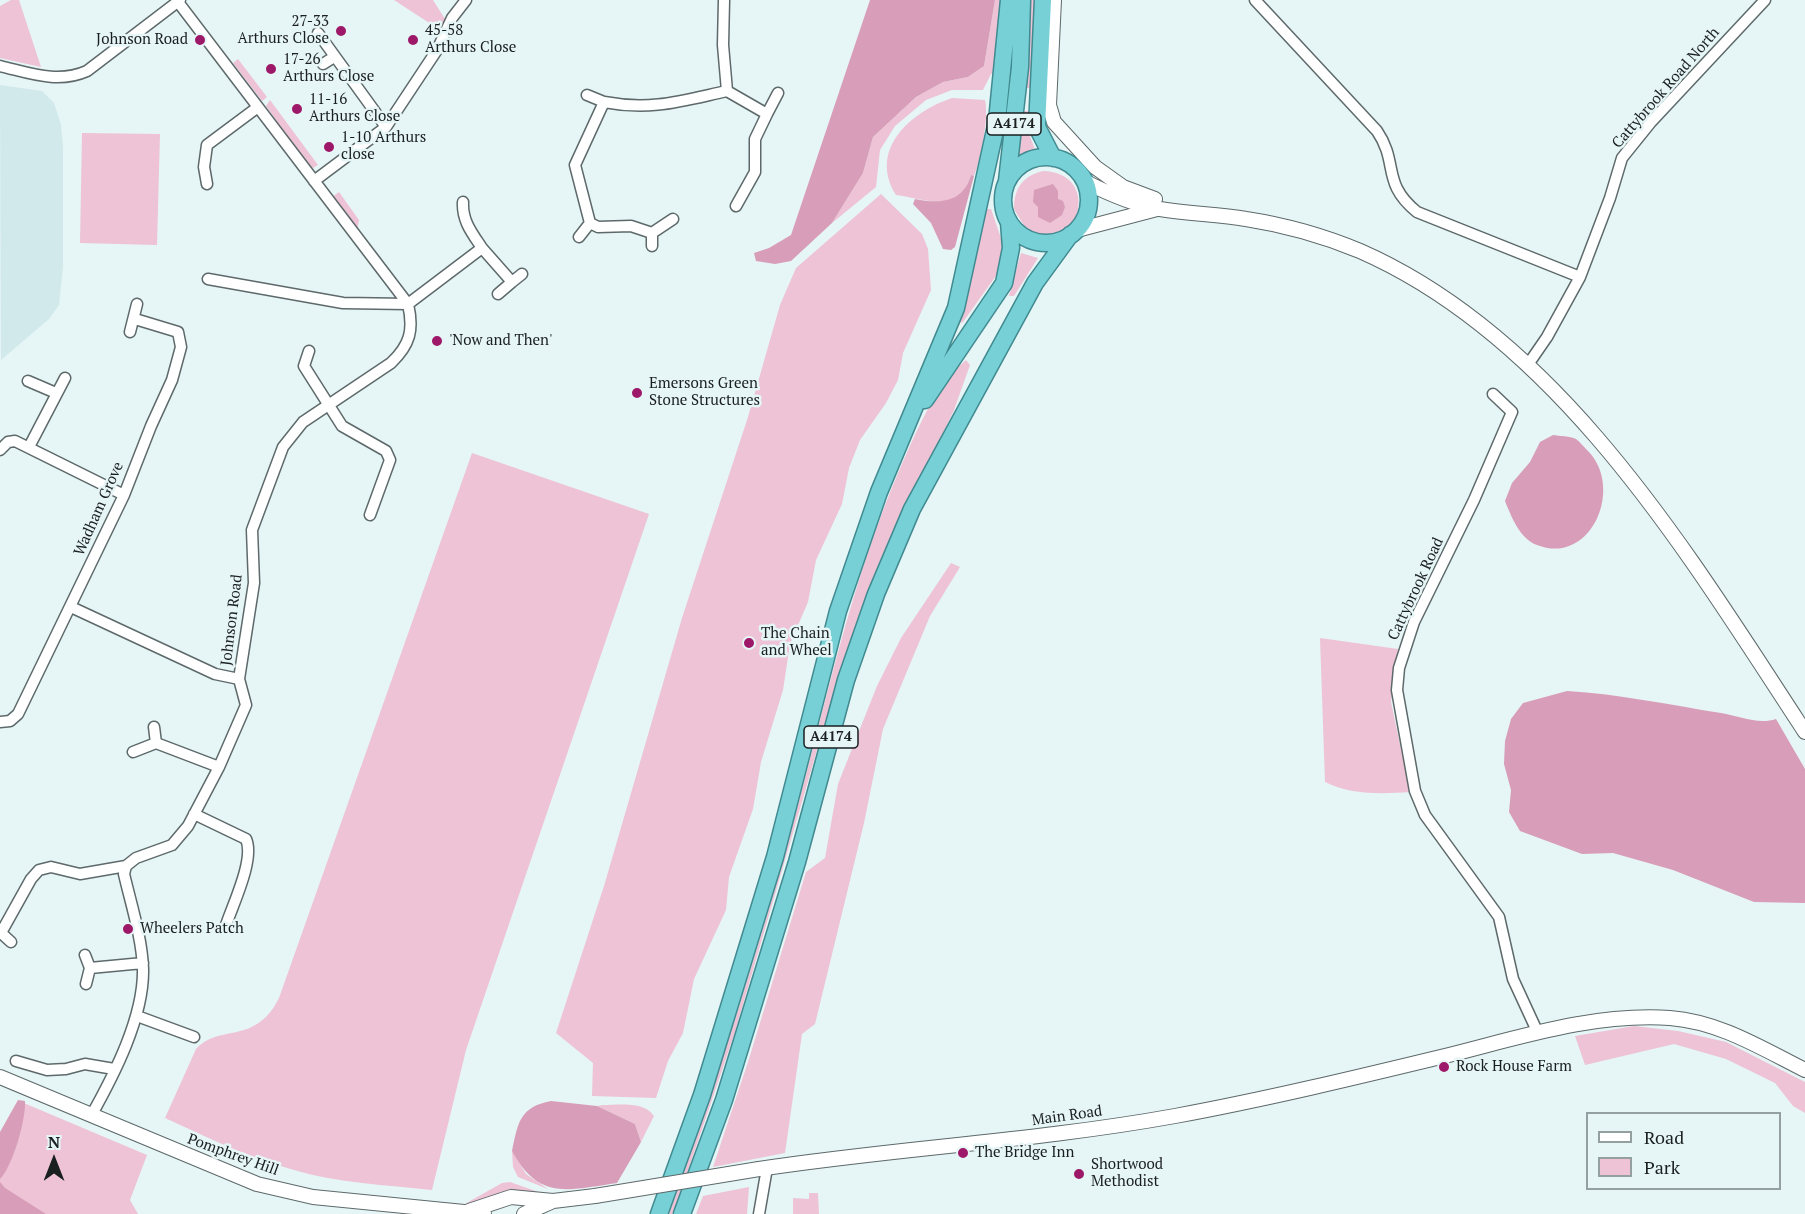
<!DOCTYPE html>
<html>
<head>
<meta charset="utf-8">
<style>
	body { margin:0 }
	#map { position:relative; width:1805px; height:1214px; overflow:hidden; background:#e6f5f6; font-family:"PT Serif",serif }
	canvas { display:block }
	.legend { position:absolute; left:1586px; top:1112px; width:195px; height:78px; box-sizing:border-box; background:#e6f5f6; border:2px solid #949fa0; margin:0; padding:8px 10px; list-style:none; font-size:18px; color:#1a1f20 }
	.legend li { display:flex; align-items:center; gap:12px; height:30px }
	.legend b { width:30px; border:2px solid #949fa0 }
	.north { position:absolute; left:24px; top:1130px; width:60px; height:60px; -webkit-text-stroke:4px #e6f5f6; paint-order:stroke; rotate:0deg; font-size:16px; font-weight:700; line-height:24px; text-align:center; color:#1a1f20 }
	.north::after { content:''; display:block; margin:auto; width:21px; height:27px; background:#1a1f20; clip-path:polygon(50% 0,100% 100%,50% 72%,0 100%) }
</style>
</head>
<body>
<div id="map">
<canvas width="1805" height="1214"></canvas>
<ul class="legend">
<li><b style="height:8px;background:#fff"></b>Road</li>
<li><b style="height:16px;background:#edc3d5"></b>Park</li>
</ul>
<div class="north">N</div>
</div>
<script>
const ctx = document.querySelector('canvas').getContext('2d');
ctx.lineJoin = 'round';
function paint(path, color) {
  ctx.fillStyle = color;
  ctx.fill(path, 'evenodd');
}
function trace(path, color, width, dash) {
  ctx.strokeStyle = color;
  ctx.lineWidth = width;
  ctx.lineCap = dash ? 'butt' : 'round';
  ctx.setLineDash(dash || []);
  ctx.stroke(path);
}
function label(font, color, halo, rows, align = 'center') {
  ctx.font = font + ' "PT Serif",serif';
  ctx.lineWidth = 5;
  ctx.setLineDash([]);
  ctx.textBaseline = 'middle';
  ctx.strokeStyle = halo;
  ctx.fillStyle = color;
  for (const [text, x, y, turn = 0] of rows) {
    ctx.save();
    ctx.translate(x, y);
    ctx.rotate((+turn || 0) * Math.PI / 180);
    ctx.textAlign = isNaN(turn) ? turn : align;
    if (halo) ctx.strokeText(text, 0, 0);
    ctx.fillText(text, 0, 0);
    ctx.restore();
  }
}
paint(new Path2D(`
	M 0,85 L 42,91 L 54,103 L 61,125 L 63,148 L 63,266 L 59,305 L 49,319 L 1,360 Z`), '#d1e9ea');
paint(new Path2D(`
	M 11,0 L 19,0 L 41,67 L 0,58 L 0,6 Z
	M 394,0 L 433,0 L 445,19 L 440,30 Z
	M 995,0 L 1002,0 L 996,71 L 991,74 L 983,90 L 952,90 L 926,100 L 895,126 L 880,150 L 876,187 L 832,223 L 863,173 L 873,137 L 916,97 L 943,82 L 968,77 L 984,66 Z
	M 1027,0 L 1037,0 L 1031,88 L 1024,88 Z
	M 238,59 L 267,97 L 262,101 L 233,63 Z
	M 952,98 L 985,100 C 989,117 981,159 974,176 L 971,175 C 959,215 926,199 896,195 C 868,150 910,112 952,98 Z
	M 270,100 L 318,165 L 311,169 L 266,106 Z
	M 1022,111 L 1029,111 L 1029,133 L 1035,150 L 1017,157 Z
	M 82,133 L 160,134 L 157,245 L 80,243 Z
	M 1043,171 C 1104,173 1079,260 1026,229 L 1014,209 C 1014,188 1023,176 1043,171 Z
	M 339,192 L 359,220 L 357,230 L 332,197 Z
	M 881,194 L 922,234 L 928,249 L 931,290 L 903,353 L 898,380 L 886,403 L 860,440 L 849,468 L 842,504 L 816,560 L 808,602 L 790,644 L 783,690 L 761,762 L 753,809 L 729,877 L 726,910 L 694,979 L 683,1033 L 668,1061 L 656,1098 L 592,1096 L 593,1063 L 556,1033 L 604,886 L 682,618 L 748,417 L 780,305 L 796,268 Z
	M 985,209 L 991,209 L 1004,247 L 998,273 L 963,322 L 958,324 Z
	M 1021,253 L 1038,258 L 1014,296 L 1009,296 Z
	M 966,360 L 970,365 L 954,410 L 885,554 L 833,695 L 735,1032 L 679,1197 L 672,1214 L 669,1214 C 714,1086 757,957 792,827 C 826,704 851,580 902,464 C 918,428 935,386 966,360 Z
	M 472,453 L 649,514 L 466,1050 L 432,1190 C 386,1185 338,1183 294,1170 C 249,1158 207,1137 165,1118 L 196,1049 C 220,1023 255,1046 279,998 Z
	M 951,563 L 960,567 L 930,616 L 883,729 L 864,823 L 815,1024 L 802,1034 L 785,1153 L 713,1167 L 749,1059 L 806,872 L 825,858 L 838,784 L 877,686 L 901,638 Z
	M 1320,638 L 1398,649 L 1391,702 L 1410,792 C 1382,794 1351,795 1325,782 Z
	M 1634,1026 L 1678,1031 L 1726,1042 L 1805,1082 L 1805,1113 L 1793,1106 L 1775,1083 L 1726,1059 L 1674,1044 L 1585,1065 L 1575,1036 Z
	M 19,1101 L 147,1155 L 130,1200 L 138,1214 L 20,1214 L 0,1204 L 0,1145 Z
	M 603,1105 C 619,1105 644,1101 654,1116 L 641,1142 L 635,1124 L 597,1106 Z
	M 512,1151 L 526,1174 L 548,1189 L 518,1177 L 513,1167 Z
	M 510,1182 L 547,1195 L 501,1192 L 481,1201 L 463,1205 L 502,1183 Z
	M 749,1187 L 747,1214 L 696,1214 L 703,1196 Z
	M 809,1193 L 818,1193 L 819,1214 L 793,1214 L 793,1198 L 809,1199 Z`), '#edc3d5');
paint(new Path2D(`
	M 870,0 L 995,0 L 984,66 L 968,77 L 943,82 L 916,97 L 873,137 L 863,173 L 832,223 L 791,261 L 775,264 L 756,261 L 754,253 L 769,248 L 791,235 Z
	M 971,175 L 974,176 L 955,247 L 951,250 L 943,249 L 931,223 L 913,204 L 915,199 C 940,204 963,203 971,175 Z
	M 1053,184 L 1058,191 L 1058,199 L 1063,201 L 1065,207 L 1062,215 L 1050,223 L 1038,217 L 1038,207 L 1033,202 L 1034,190 Z
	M 1553,435 C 1559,436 1570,436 1576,439 C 1580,442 1585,448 1589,452 C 1624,490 1590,566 1537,545 C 1520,539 1511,516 1505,501 L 1512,483 L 1530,462 L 1540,442 Z
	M 1567,691 C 1619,694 1670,705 1721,713 C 1739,716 1758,725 1776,719 L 1805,769 L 1805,903 L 1754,902 L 1673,870 L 1613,853 L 1582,854 L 1520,831 L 1509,812 L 1511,790 L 1504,764 L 1505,741 L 1511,719 L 1523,703 Z
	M 18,1100 L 25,1101 C 26,1119 13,1166 0,1179 L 0,1132 Z
	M 551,1101 L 597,1106 L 635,1124 L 641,1142 L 617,1183 C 568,1190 539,1201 512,1151 C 518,1122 520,1107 551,1101 Z
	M 0,1182 L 5,1188 L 46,1214 L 0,1214 Z`), '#d89db8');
const minor = new Path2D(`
	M 1255,0 L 1377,131 C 1399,163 1381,183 1417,212 L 1580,277
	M 318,33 L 386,127
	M 323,64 L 334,57
	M 0,66 C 30,73 58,84 87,71 L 180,0
	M 727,91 L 767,114 L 755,139 L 755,172 L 736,206
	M 587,95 L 604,102
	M 767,114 L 778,93
	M 314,181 L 386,127 L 437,50 L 452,18 L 466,0
	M 207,184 L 204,167 L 207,145 L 258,107
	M 463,202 C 462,221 472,233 482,248
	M 673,219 L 652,233 L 631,226 L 598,227 L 590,223 L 575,165 L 604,102 C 651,111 681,101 727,91 L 723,45 L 724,0
	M 652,233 L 652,246
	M 579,237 L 590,223
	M 208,279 L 343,303 L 408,304 L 482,248 L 512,282 L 522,274
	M 498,294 L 512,282
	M 130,332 L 137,304
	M 309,351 L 304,366 L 342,426 L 386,451 L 390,460 L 370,515
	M 1527,366 L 1547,337 L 1580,277 L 1610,198 L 1622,158 L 1651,122 L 1765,0
	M 28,381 L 56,393
	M 1493,394 L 1512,412 L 1474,500 L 1414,622 L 1399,668 L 1397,690 L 1415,791 L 1425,815 L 1499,917 L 1513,979 L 1537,1031
	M 29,447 L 65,378
	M 0,450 L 8,442 L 15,441 L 124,495
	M 71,607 L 215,674 L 239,679
	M 0,722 L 10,721 L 18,714 L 124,495 L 151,426 L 172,380 L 181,347 L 178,332 L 135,319
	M 154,727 L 156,743
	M 133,752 L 156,743 L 219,767
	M 194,814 L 246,839 C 255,859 233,904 226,925
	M 2,931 L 31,879 L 39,870 L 51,867 L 80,874 L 126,866 L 136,858 L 172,845 L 188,826 L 219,767 L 246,705 L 239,679 L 254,583 L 252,530 L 283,447 L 303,422 L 391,363 C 410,345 414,330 408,304 L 178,2
	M 0,932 L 11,942
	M 85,955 L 90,968
	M 86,984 L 90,968 L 143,963
	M 137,1016 L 194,1037
	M 16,1061 L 47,1070 L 66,1069 L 85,1064 L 114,1069
	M 91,1116 C 114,1075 144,1017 143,969 C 142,938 131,904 124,874 L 126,866
	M 759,1214 L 767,1168`);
const secondary = new Path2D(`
	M 1054,0 L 1049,105 L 1054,122 L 1095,167 L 1123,187 L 1155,199
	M 1084,181 C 1107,193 1134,205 1160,209 C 1189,214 1218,214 1246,219 C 1285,225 1324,236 1360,251 C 1561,339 1690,557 1805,732
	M 1077,230 L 1157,209
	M 0,1077 L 257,1184 L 313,1197 L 484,1214
	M 759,1169 C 897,1148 1037,1141 1175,1116 C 1267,1099 1358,1077 1449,1055 C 1521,1037 1594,1013 1670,1018 C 1720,1022 1761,1048 1805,1070
	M 469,1211 L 511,1197 L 553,1201
	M 524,1214 L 553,1201 L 595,1196`);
const trunk = new Path2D(`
	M 1043,0 L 1037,127 L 1053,158
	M1003 200a43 43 0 1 1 86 0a43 43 0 1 1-86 0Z
	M 1007,181 L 1020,67 L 1022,0
	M 925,400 L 1004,283 L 1011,248 L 1009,222
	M 659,1214 L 702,1095 L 775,857 L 838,611 L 879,492 L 956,308 L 997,121 L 1009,0
	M 682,1214 L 724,1100 L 797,862 L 846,680 L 876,594 L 912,509 L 1035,283 L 1070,235`);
trace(minor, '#5d696a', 13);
trace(secondary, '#5d696a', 16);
trace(trunk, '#408a90', 19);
trace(minor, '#fff', 10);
trace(secondary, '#fff', 14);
trace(trunk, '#76d0d6', 16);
const secondaryBridge = new Path2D(`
	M 595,1196 L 759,1169`);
trace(secondaryBridge, '#5d696a', 16, []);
trace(secondaryBridge, '#fff', 14);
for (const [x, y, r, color] of [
	[341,31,6,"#9d1868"],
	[200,40,6,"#9d1868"],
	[413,40,6,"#9d1868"],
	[271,69,6,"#9d1868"],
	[297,109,6,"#9d1868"],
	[329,147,6,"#9d1868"],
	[437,341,6,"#9d1868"],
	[637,393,6,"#9d1868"],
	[749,643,6,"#9d1868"],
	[128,929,6,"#9d1868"],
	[1444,1067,6,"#9d1868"],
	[963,1153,6,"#9d1868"],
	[1079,1174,6,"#9d1868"]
]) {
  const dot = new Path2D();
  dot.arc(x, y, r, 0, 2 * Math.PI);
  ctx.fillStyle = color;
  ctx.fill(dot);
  trace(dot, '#e6f5f6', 2);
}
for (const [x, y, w] of [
	[1014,124,54],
	[831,737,54]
]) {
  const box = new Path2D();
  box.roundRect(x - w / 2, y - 11, w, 22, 4.5);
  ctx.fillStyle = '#e6f5f6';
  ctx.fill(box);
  trace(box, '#1a1f20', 1.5);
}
label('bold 14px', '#1a1f20', null, [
	["A4174",1014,124],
	["A4174",831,737]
]);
label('15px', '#1a1f20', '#e6f5f6', [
	["27-33",329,22,"right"],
	["Arthurs Close",329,39,"right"],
	["45-58",425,31],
	["Arthurs Close",425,48],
	["Johnson Road",188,40,"right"],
	["17-26",283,60],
	["Arthurs Close",283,77],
	["11-16",309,100],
	["Arthurs Close",309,117],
	["1-10 Arthurs",341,138],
	["close",341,155],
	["'Now and Then'",449,341],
	["Emersons Green",649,384],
	["Stone Structures",649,401],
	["The Chain",761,634],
	["and Wheel",761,651],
	["Wheelers Patch",140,929],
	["Rock House Farm",1456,1067],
	["The Bridge Inn",975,1153],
	["Shortwood",1091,1165],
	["Methodist",1091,1182]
], 'left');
label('15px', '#1a1f20', '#e6f5f6', [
	["Cattybrook Road North",1666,88,-49],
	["Wadham Grove",99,509,-66],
	["Cattybrook Road",1416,589,-65],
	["Johnson Road",232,620,-83],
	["Main Road",1067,1116,-8],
	["Pomphrey Hill",233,1155,20]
]);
</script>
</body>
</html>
